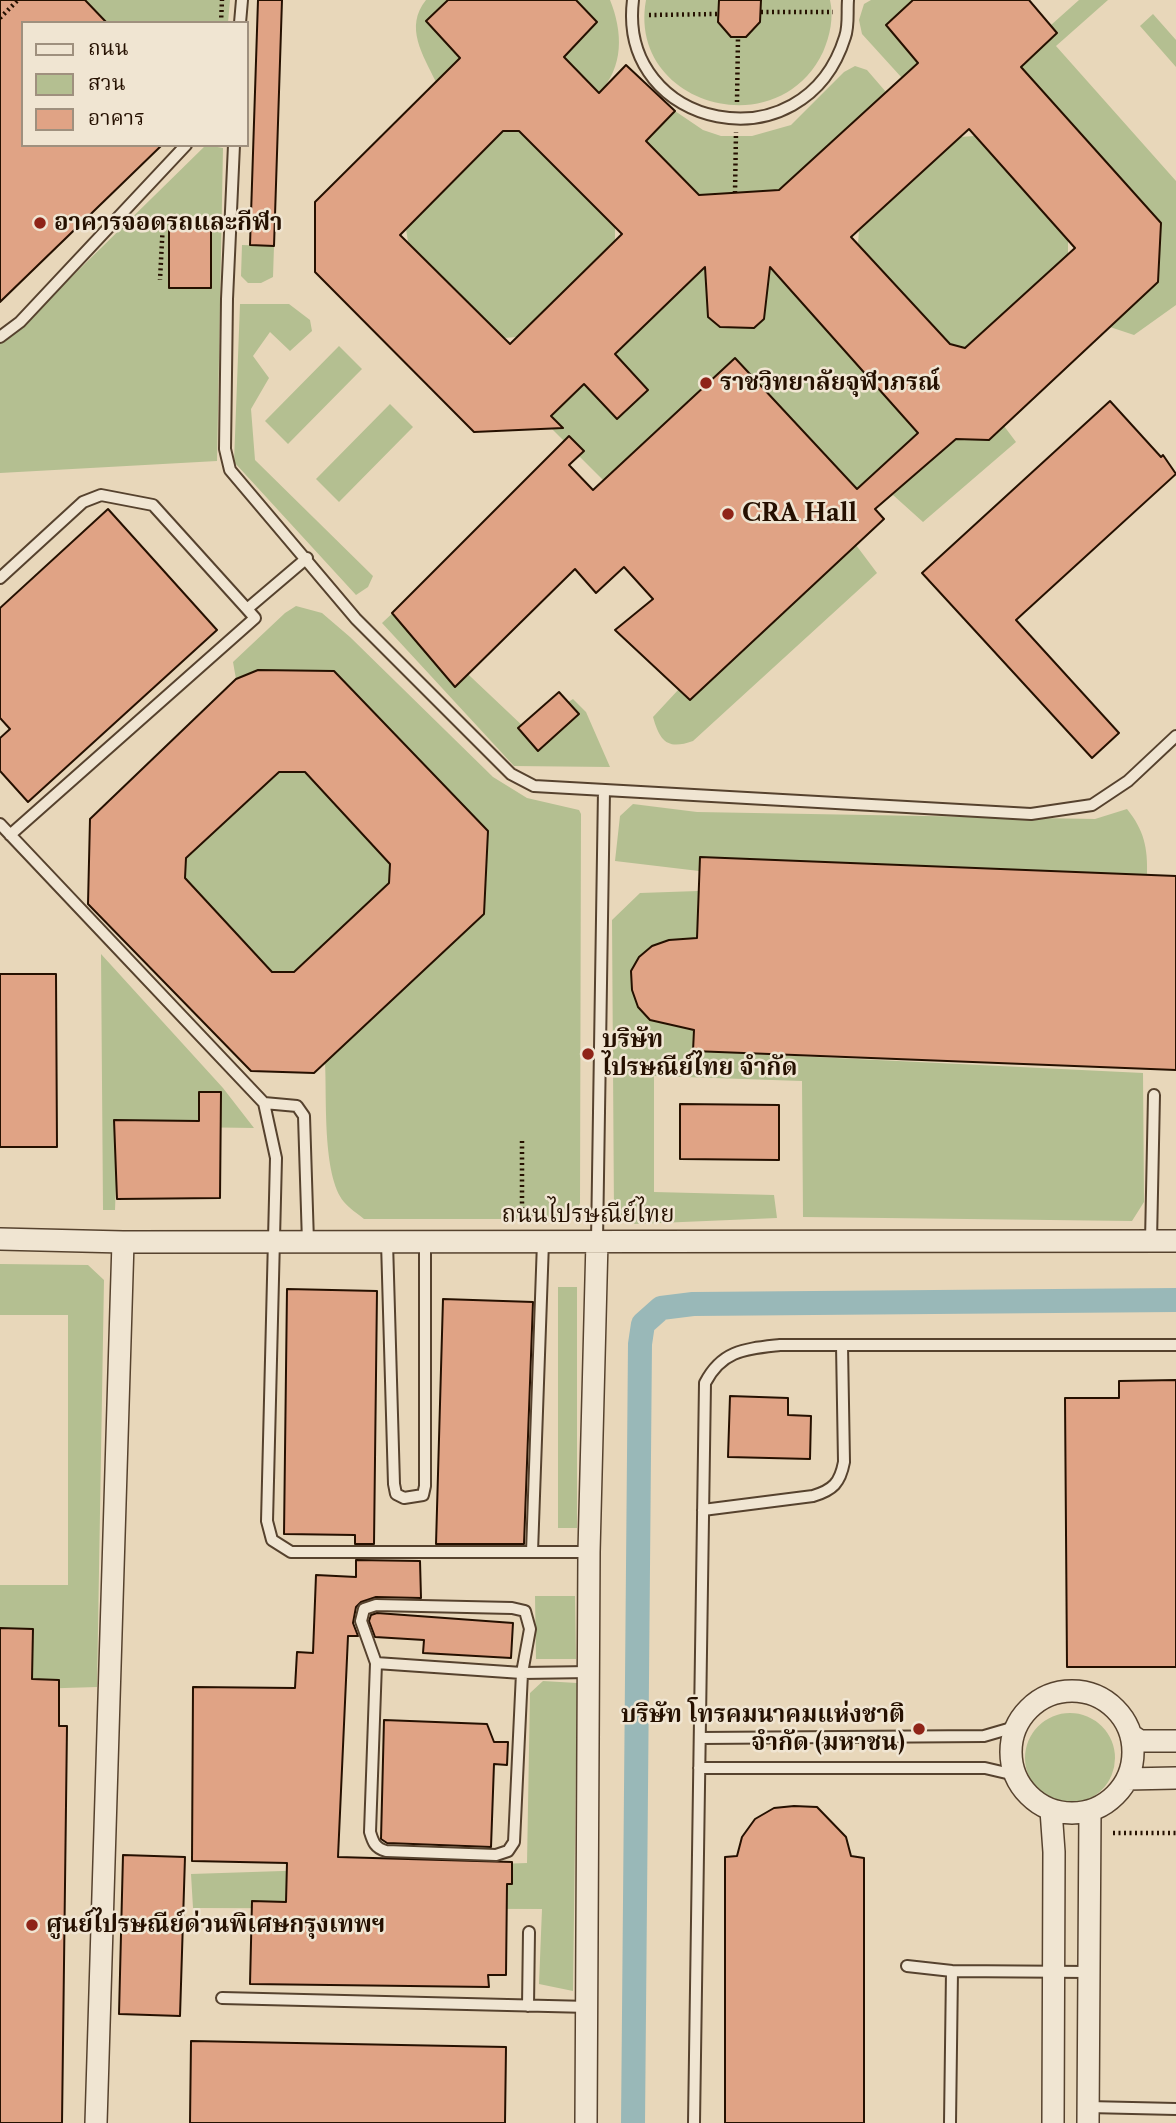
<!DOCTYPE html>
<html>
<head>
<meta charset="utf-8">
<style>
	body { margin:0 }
	#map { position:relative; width:1176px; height:2123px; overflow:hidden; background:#e8d7ba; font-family:"Libre Caslon Text","Noto Serif Thai",serif }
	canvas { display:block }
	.legend { position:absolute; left:21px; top:21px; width:228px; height:126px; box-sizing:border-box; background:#f0e5d2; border:2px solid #9f907e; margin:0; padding:9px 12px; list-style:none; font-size:21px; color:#251000 }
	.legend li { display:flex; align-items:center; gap:14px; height:35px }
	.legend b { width:35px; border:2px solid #9f907e }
</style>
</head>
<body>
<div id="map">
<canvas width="1176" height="2123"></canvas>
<ul class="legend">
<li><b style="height:9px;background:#f0e5d2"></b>ถนน</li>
<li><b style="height:19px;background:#b4bf91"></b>สวน</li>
<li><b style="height:19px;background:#e0a385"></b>อาคาร</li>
</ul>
</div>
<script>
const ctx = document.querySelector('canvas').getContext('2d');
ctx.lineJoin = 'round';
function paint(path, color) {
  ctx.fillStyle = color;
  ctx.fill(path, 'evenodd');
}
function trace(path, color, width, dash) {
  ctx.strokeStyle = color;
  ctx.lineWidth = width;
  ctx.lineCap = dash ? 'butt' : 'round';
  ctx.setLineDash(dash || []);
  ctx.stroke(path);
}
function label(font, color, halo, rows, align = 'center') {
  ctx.font = font + ' "Libre Caslon Text","Noto Serif Thai",serif';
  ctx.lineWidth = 5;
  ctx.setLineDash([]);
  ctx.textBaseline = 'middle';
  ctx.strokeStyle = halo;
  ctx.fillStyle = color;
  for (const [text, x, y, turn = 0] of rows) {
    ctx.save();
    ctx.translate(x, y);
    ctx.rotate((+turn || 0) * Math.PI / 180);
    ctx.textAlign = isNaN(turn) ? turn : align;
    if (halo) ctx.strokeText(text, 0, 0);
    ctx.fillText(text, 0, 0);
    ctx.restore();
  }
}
paint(new Path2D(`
	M 0,0 L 230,0 L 228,23 L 23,23 L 0,281 Z
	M 426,0 L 610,0 C 623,32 624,67 599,93 L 436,82 C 423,55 404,27 426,0 Z
	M 646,0 L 830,0 C 834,17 830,36 823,52 C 777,148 627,104 646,0 Z
	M 871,0 L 913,0 L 887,25 L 918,63 L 902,78 L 862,34 L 859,20 L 864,4 Z
	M 1079,0 L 1108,0 L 1056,46 L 1176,181 L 1176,305 L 1134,335 L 1110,327 L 1158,282 L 1161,223 L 1021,67 L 1057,33 L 1051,25 Z
	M 1153,14 L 1176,40 L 1176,67 L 1140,26 Z
	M 855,66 L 867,70 L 886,92 L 779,190 L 699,195 L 646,141 L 675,111 L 703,130 L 721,136 L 752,136 L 791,125 L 844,72 Z
	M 503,131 L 519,131 L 615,227 L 615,241 L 517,337 L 504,338 L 408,242 L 406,229 Z
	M 974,136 L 1068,241 L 1068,254 L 965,348 L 950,344 L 858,244 L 859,230 L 960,137 Z
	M 206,145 L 223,148 L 217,461 L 0,473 L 0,340 L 48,300 Z
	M 242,245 L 274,246 L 273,277 L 261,283 L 248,283 L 241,276 Z
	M 705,267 L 770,267 L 922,437 L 989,440 L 1004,426 L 1016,442 L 923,522 L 893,495 L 875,509 L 735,358 L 603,480 L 545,422 Z
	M 240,304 L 289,304 L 310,320 L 312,331 L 290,351 L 270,332 L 253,356 L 269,378 L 251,409 L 255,460 L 373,576 L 368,587 L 356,595 L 234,462 Z
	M 339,346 L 362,369 L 288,444 L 265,421 Z
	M 390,404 L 413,427 L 339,502 L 316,479 Z
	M 856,545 L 877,573 L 693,741 C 668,750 660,742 653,717 L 679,689 Z
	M 296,606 L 322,613 L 350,637 L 493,777 L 527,798 L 579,810 L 581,814 L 580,1203 L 575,1214 L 560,1219 L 364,1219 C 358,1214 349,1208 344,1202 C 322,1175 327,1097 325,1063 L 484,914 L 488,832 L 236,679 L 233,662 L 285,613 Z
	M 398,608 L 526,729 L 573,699 L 586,712 L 610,767 L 514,766 L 382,623 Z
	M 279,772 L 305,772 L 390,864 L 389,883 L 294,972 L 272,972 L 185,878 L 186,858 Z
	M 633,804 L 697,812 L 1095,819 L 1127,809 C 1144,830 1148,848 1147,875 L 699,871 L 615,861 L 620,816 Z
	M 698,891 L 693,1051 L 1143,1073 L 1144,1202 L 1132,1221 L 803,1217 L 802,1081 L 654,1076 L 654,1192 L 774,1195 L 777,1218 L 635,1224 L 614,1214 L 612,920 L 640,893 Z
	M 101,954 L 223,1088 L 254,1128 L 118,1126 L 115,1210 L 103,1210 Z
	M 0,1264 L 88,1265 L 104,1280 L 97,1687 L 0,1690 L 0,1585 L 68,1585 L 68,1315 L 0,1315 Z
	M 558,1287 L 577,1287 L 577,1528 L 558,1528 Z
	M 535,1596 L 575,1596 L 576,1659 L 536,1659 Z
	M 543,1681 L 577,1683 L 573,1991 L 539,1984 L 542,1909 L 193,1908 L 191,1874 L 527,1863 L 530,1693 Z
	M1025 1758a45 45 0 1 1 90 0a45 45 0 1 1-90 0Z`), '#b4bf91');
trace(new Path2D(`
	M 633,2123 L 640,1344 L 643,1324 L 661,1308 L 693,1304 L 1176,1300`), '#99b8b8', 24);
const building = new Path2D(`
	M 0,0 L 85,0 L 107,23 L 23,23 L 23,145 L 162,145 L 0,302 Z
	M 258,0 L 282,0 L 274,246 L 250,245 Z
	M 448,0 L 576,0 L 597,22 L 564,57 L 599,93 L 626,65 L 675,111 L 646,141 L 699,195 L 779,190 L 895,84 L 918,63 L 886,25 L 913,0 L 1029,0 L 1057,33 L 1021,67 L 1161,223 L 1158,282 L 989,440 L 956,439 L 875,509 L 884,519 L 690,700 L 615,630 L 653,599 L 624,567 L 596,593 L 575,569 L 455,687 L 392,613 L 569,436 L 584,451 L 569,465 L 593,490 L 735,358 L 857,489 L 918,433 L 770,267 L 764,319 L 754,328 L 720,327 L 708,317 L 705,267 L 615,354 L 648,390 L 617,419 L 584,384 L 551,416 L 563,428 L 474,432 L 315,272 L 315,202 L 460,58 L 426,21 ZM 969,129 L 1075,248 L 965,348 L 950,344 L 851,237 ZM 503,131 L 519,131 L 622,234 L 510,344 L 400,235 Z
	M 719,0 L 761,0 L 760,22 L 746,37 L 731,37 L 718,22 Z
	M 169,228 L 211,229 L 211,288 L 169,288 Z
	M 1110,401 L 1161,457 L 1163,455 L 1176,474 L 1016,620 L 1119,733 L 1092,758 L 922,573 Z
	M 108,509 L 217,630 L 28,802 L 0,771 L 0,738 L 10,729 L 0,718 L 0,608 Z
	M 258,670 L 334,671 L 488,831 L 484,914 L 314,1073 L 251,1071 L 88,904 L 90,819 L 236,679 ZM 279,772 L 305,772 L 390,864 L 389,883 L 294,972 L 272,972 L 185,878 L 186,858 Z
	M 559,692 L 579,714 L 538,751 L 518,728 Z
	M 700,857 L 1176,876 L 1176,1070 L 693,1051 L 694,1030 L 650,1020 L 638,1007 L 632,990 L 631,971 L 639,957 L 652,946 L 669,940 L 697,938 Z
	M 0,974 L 56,974 L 57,1147 L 0,1147 Z
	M 199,1092 L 221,1092 L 220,1198 L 117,1199 L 114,1120 L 199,1121 Z
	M 680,1104 L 779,1105 L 779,1160 L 680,1159 Z
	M 287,1289 L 377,1291 L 374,1544 L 355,1544 L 355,1535 L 284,1534 Z
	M 443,1299 L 533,1302 L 524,1544 L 436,1544 Z
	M 1176,1380 L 1176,1667 L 1067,1667 L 1065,1398 L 1119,1398 L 1119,1381 Z
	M 730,1396 L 788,1398 L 788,1415 L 811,1416 L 810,1459 L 728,1457 Z
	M 356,1560 L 420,1561 L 421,1598 L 376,1597 L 361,1602 L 356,1607 L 353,1623 L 358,1636 L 348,1636 L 338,1857 L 512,1862 L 512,1884 L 507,1884 L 506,1975 L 488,1975 L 489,1987 L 250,1984 L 252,1901 L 286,1902 L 287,1863 L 192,1861 L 193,1687 L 295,1688 L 297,1652 L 313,1653 L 316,1575 L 356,1577 Z
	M 377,1613 L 513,1623 L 511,1658 L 423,1653 L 424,1640 L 375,1637 L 369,1621 L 371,1615 Z
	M 0,1628 L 33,1629 L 32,1679 L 59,1680 L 59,1726 L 67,1726 L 62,2123 L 0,2123 Z
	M 384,1720 L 487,1724 L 494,1742 L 508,1742 L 507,1765 L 494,1764 L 491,1847 L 387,1843 L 381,1839 Z
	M 794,1806 L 817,1807 L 846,1837 L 851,1856 L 864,1858 L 864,2123 L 725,2123 L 725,1857 L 737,1856 L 742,1837 L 755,1819 L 774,1808 Z
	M 123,1855 L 185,1857 L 180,2016 L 119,2014 Z
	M 191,2041 L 506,2047 L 505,2123 L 190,2123 Z`);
paint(building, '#e0a385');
trace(building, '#251000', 2);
const service = new Path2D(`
	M 633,0 C 617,129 804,169 845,37 C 849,26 847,12 848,0
	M 240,23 L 242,0
	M 234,145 L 227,299 L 225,449 L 230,470 L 356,619 L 511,774 L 534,786 L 1031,814 L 1092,805 L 1128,781 L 1176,736
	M 0,337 L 20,322 L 186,145
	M 0,578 L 83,502 L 101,495 L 153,505 L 247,609
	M 0,824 L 264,1103 L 276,1158 L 267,1521 L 272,1540 L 291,1552 L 589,1552
	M 10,835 L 255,618 L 247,609 L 307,558
	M 264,1103 L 297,1106 L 304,1116 L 308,1242
	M 597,1241 L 604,790
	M 1151,1241 L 1154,1095
	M 387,1242 L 394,1484 L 396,1494 L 404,1498 L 423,1495 L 425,1486 L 425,1242
	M 703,1510 L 813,1496 C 833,1490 840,1483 844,1462 L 842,1345
	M 532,1552 L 543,1242
	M 376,1605 L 512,1608 L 525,1611 L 530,1629 L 522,1673 L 514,1842 L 508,1851 L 496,1855 L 386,1851 C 375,1848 373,1842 370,1832 L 376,1663 L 361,1621 L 364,1609 Z
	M 376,1663 L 522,1673 L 590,1672
	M 700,1738 L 984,1736 L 1015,1727
	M 699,1768 L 985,1768 L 1015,1775
	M 907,1966 L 952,1971 L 1088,1972
	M 222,1998 L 589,2007
	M 528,2006 L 529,1932
	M 1088,2107 L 1176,2109
	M 694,2123 L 705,1383 C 722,1350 745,1349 780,1345 L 1176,1345
	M 950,2123 L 952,1971`);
const minor = new Path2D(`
	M 0,1239 L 123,1242 L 1176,1241
	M1011 1752a61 61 0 1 1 122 0a61 61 0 1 1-122 0Z
	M 1131,1735 L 1140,1741 L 1176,1741
	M 1127,1779 L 1176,1778
	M 1051,1810 L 1054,1852 L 1053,2123
	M 96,2123 L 123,1242
	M 586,2123 L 589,1552 L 597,1241
	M 1088,2123 L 1090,1811`);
trace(service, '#56422e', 14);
trace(minor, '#56422e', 24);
trace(new Path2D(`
	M 761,12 L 833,12
	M 649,15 L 718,14
	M 0,18 L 18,0
	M 221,23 L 222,0
	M 737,102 L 738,37
	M 735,193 L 736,132
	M 138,221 L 163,222 L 160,280
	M 522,1220 L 522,1141
	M 1113,1833 L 1176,1833`), '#251000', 4.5, [2, 3.5]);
trace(service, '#f0e5d2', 10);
trace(minor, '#f0e5d2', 21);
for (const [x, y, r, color] of [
	[40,223,7,"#8f2418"],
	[706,383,7,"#8f2418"],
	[728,514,7,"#8f2418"],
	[588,1054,7,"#8f2418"],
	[919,1729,7,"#8f2418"],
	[32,1925,7,"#8f2418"]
]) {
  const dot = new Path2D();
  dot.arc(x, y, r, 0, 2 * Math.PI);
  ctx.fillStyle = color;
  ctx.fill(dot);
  trace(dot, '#f0e5d2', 2.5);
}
label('bold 24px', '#251000', '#f0e5d2', [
	["อาคารจอดรถและกีฬา",54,223],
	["ราชวิทยาลัยจุฬาภรณ์",720,383],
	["CRA Hall",742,514],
	["บริษัท",602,1040],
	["ไปรษณีย์ไทย จำกัด",602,1068],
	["บริษัท โทรคมนาคมแห่งชาติ",905,1715,"right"],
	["จำกัด (มหาชน)",905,1743,"right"],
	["ศูนย์ไปรษณีย์ด่วนพิเศษกรุงเทพฯ",46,1925]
], 'left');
label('24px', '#251000', '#f0e5d2', [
	["ถนนไปรษณีย์ไทย",588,1215]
]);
</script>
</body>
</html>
